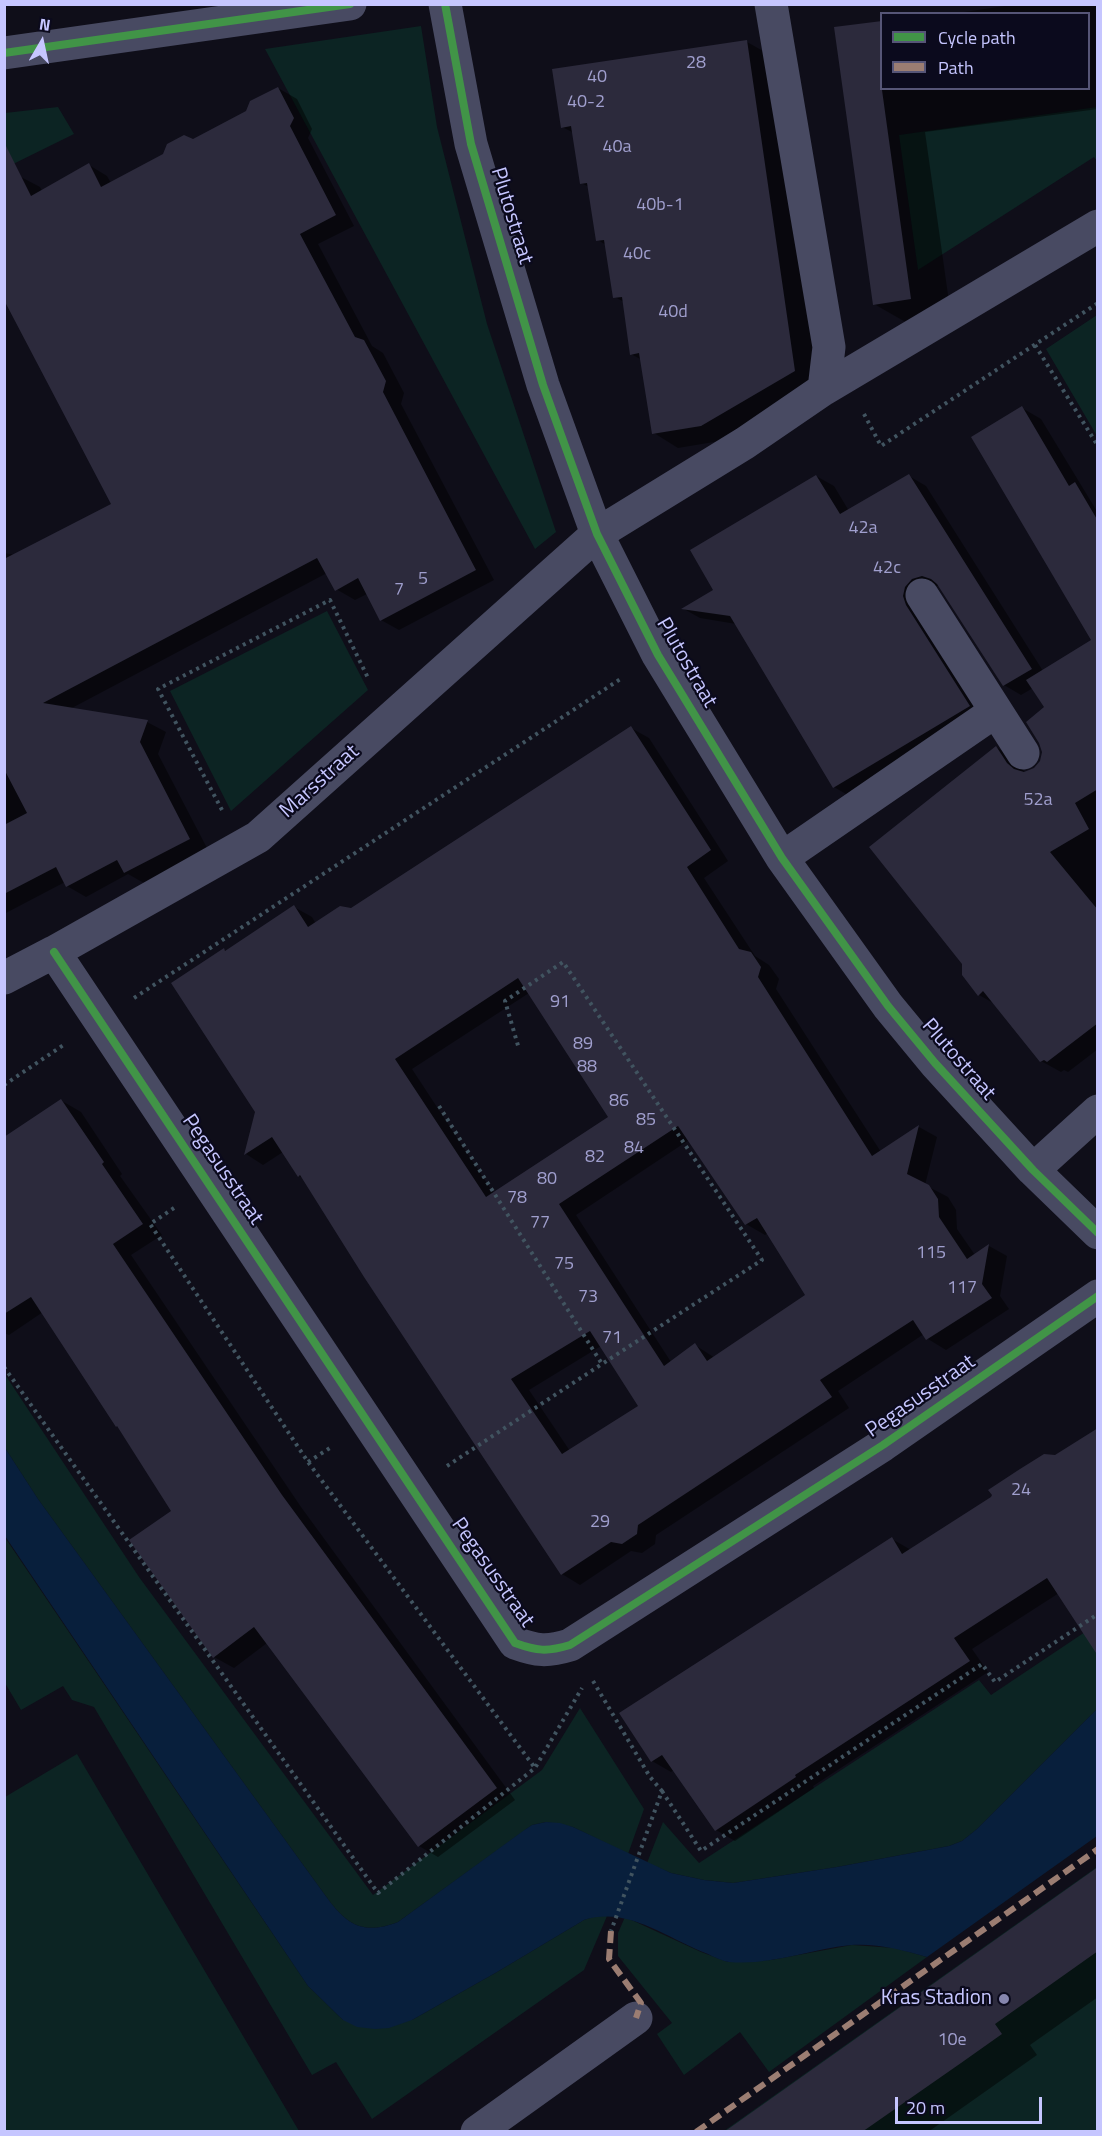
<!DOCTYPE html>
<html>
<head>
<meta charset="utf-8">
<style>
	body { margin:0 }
	#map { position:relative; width:1102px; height:2136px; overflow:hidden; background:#0f0e19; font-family:"Titillium Web",sans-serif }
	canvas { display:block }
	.frame { position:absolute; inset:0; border:6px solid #c6c6ff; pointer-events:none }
	.legend { position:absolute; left:880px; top:12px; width:210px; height:78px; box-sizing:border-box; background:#0b0a1d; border:2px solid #565577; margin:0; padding:8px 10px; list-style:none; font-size:18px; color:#c6c6ff }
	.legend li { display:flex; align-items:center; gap:12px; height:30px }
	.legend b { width:30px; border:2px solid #565577 }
	.north { position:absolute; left:12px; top:12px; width:60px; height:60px; -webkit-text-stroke:4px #0b0a1d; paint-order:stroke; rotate:9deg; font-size:16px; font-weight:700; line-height:24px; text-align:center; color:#c6c6ff }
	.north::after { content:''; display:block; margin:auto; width:21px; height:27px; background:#c6c6ff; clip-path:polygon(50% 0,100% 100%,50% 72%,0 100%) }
	.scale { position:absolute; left:895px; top:2097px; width:147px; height:27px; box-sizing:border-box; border:3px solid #c6c6ff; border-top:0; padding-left:8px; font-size:18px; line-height:21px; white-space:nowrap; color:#c6c6ff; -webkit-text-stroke:4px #0b0a1d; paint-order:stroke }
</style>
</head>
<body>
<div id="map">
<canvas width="1102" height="2136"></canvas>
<div class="frame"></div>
<ul class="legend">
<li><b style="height:8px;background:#419447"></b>Cycle path</li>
<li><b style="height:8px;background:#9b7d72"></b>Path</li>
</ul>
<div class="north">N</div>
<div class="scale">20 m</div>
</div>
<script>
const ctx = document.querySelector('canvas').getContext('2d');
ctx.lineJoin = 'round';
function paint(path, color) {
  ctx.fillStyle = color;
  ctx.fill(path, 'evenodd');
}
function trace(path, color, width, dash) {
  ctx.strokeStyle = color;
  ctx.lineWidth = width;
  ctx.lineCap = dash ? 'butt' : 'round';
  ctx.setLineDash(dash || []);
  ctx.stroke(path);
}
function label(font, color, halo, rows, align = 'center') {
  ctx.font = font + ' "Titillium Web",sans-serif';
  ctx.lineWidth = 4.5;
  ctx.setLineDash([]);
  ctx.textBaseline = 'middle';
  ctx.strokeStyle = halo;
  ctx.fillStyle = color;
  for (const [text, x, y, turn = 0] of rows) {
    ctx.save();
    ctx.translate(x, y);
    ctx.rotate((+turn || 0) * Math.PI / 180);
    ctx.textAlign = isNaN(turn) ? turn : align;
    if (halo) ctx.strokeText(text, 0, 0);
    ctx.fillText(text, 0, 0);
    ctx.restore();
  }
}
paint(new Path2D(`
	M 421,26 L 437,127 L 487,324 L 556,532 L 535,549 L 265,49 Z
	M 58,107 L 74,134 L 5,168 L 5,113 Z
	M 1097,107 L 1097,161 L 1094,157 L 918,270 L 899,135 Z
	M 1097,315 L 1097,436 L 1046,349 Z
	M 327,611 L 368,690 L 231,811 L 170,691 Z
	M 4,1373 L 139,1577 L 373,1895 L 542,1770 L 580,1708 L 644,1809 L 628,1854 L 573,1827 L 546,1822 L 532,1825 L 398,1922 C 362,1936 346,1924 325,1895 L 38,1499 L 5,1448 Z
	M 4,1536 L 308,1986 L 343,2020 L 412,2020 L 497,1972 L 584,1920 L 598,1915 L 607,1916 L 584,1970 L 372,2119 L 336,2062 L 312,2075 L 94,1707 L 72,1700 L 63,1686 L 21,1710 L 5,1683 Z
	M 1097,1624 L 1097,1709 L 977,1829 L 962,1841 L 949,1846 L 837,1867 L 733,1883 L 704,1880 L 671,1873 L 647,1863 L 663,1822 L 699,1863 L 979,1680 L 991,1695 Z
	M 77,1754 L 299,2131 L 5,2131 L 5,1797 Z
	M 1097,1867 L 1097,2131 L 724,2131 Z
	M 625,1917 L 701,1952 L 728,1962 L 771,1960 L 852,1945 L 895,1948 L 927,1957 L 769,2072 L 740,2032 L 684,2075 L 657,2034 L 672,2023 L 618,1956 L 618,1933 Z`), '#0c2423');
paint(new Path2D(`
	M 5,1448 L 38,1499 L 325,1895 C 346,1924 362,1936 398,1922 L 523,1831 L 532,1825 L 546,1822 L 560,1823 L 573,1827 L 671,1873 L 704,1880 L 733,1883 L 837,1867 L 949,1846 L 962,1841 L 977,1829 L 1097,1709 L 1097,1836 L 927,1957 C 903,1950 876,1943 851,1945 C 810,1949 770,1966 729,1962 C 722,1961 714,1957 708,1954 C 667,1939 629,1906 584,1920 L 497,1972 L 412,2020 L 389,2028 L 375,2029 L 357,2027 L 343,2020 L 308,1986 L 5,1536 Z`), '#081f3c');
paint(new Path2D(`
	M 1018,4 L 1098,4 L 1098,109 L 925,132 L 952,323 L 916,328 L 874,304 L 882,88 L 1088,88 L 1088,14 L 951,14 Z
	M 747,42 L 772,56 L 820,386 L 726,440 L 678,448 L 654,433 L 642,360 L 631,354 L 624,302 L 615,297 L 606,245 L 598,240 L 589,187 L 581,183 L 574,133 L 562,127 Z
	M 278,88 L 297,99 L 312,129 L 308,138 L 354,226 L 318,244 L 372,346 L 383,353 L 404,393 L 401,404 L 494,580 L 399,630 L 381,620 L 367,594 L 355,600 L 336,589 L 327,573 L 70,709 L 147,722 L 166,732 L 158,754 L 208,850 L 144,883 L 128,874 L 86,897 L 67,886 L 65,882 L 4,914 L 4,553 L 15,555 L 113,505 L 21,177 L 40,187 L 42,191 L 89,165 L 107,176 L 111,183 L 247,112 Z
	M 1022,408 L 1041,419 L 1098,513 L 1098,1049 L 1068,1072 L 1064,1070 L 1061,1072 L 1041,1061 L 995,1004 L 979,995 L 996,747 L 1015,758 L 1025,773 L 1034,770 L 1041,762 L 1046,707 L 1033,688 L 1021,695 L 1004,685 L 940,585 L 930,588 L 987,716 L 851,797 L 834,787 L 736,624 L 700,618 L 684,609 L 715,590 L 816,476 L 834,486 L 849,511 L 909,476 L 926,486 L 1043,671 L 1093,641 Z
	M 631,728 L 649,738 L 728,861 L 704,878 L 755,956 L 769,965 L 779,979 L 776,989 L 881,1152 L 919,1127 L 937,1137 L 925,1185 L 948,1197 L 956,1210 L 957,1229 L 975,1255 L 989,1246 L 1007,1256 L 1000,1296 L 1009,1309 L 946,1350 L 928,1339 L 924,1334 L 838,1391 L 849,1408 L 656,1535 L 655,1544 L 642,1553 L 631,1551 L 580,1585 L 562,1574 L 304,1179 L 299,1176 L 283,1152 L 263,1165 L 246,1154 L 257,1112 L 224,950 L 227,951 L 294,907 L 312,917 L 316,924 L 352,910 ZM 529,993 L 610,1118 L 494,1194 L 412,1069 ZM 689,1140 L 746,1224 L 765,1235 L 768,1233 L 807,1296 L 715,1358 L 695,1345 L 671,1362 L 576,1215 ZM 601,1346 L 640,1406 L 570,1451 L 529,1390 Z
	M 62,1101 L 81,1112 L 122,1174 L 120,1176 L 162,1235 L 131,1255 L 301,1507 L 515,1800 L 438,1857 L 419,1846 L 267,1643 L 234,1668 L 214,1657 L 173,1512 L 43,1312 L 9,1335 L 4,1333 L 4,1139 Z
	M 992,1498 L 1059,1593 L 972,1649 L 988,1672 L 813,1786 L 814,1788 L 735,1841 L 716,1830 L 674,1770 L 671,1772 L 652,1761 L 892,1539 L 911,1550 Z
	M 1098,1868 L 1098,1997 L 1030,2045 L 1037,2055 L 928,2132 L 726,2132 Z`), '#0007');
paint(new Path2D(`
	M 882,21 L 882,90 L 911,299 L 873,305 L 834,27 Z
	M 747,40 L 795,371 L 701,426 L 652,434 L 639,353 L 630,355 L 622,297 L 613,298 L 604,240 L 596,241 L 587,183 L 580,184 L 571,126 L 561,128 L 552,69 Z
	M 278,87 L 294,118 L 290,126 L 336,215 L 300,234 L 355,337 L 364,340 L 386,381 L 383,392 L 476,570 L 380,621 L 358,578 L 335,591 L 317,558 L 43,703 L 148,720 L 140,742 L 190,839 L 124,873 L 117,860 L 66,887 L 56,867 L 4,894 L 4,825 L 27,813 L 4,769 L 4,559 L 111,504 L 4,300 L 4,142 L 31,196 L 89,163 L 101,187 L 163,154 L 167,144 L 184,135 L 193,139 L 246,111 L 250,101 Z
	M 1022,406 L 1069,486 L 1075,482 L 1098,521 L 1098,789 L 1075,803 L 1089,829 L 1050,852 L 1098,910 L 1098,1023 L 1047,1062 L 1044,1060 L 1040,1062 L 983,991 L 978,996 L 962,975 L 962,964 L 869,847 L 996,746 L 1007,763 L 1014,769 L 1024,772 L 1034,768 L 1040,761 L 1042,752 L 1039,743 L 1026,722 L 1044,707 L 1026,680 L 1091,640 L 971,437 Z
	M 909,474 L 1032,669 L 1003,686 L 937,584 L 931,579 L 922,576 L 912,579 L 905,587 L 903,596 L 906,605 L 970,706 L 833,788 L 730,616 L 681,609 L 713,590 L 690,550 L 816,475 L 840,514 Z
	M 631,726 L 711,850 L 687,867 L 739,949 L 751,952 L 761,967 L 758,977 L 872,1156 L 919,1125 L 907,1174 L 929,1185 L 938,1199 L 939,1217 L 967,1259 L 989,1244 L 982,1284 L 992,1298 L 926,1340 L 913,1320 L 820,1380 L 832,1397 L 638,1525 L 637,1534 L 622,1544 L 611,1542 L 561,1575 L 364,1277 L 300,1175 L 298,1177 L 272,1137 L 244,1155 L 255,1112 L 171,983 L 224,948 L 225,951 L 294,905 L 308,927 L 340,906 L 351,908 ZM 518,978 L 608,1117 L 486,1197 L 395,1059 ZM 678,1126 L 745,1225 L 757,1218 L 805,1295 L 707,1361 L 695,1343 L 664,1366 L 559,1204 ZM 590,1331 L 638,1406 L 562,1454 L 511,1379 Z
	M 61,1099 L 104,1162 L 102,1164 L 143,1224 L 113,1244 L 282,1495 L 497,1788 L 418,1847 L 254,1627 L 213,1658 L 129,1540 L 171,1511 L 117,1426 L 116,1427 L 31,1297 L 4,1314 L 4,1137 Z
	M 1098,1428 L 1098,1656 L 1047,1578 L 954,1638 L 970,1661 L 795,1775 L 796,1777 L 715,1831 L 662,1755 L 651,1762 L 619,1713 L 892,1537 L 902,1554 L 991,1497 L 992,1495 L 988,1490 L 1020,1469 L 1044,1454 L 1055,1455 Z
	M 1098,1867 L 1098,1951 L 995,2024 L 1002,2034 L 961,2063 L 862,2132 L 724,2132 Z`), '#2c2a3c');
trace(new Path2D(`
	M 1035,345 L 1098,446
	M 864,414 L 881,446 L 1098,303
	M 222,810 L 158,689 L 330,600 L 369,680
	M 134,998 L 622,678
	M 4,1085 L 65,1044
	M 439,1106 L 602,1364 L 762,1260 L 563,962 L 505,1001 L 519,1049
	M 174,1208 L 150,1224 L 308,1462 L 535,1768
	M 4,1367 L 378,1893 L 535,1768 L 582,1688
	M 308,1462 L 333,1446
	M 447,1466 L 602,1364
	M 593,1681 L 650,1777 L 662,1791 L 611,1931
	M 662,1791 L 701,1851 L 982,1664 L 995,1682 L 1098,1614`), '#415460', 4, [3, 4.5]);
trace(new Path2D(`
	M 445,4 L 471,144 L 543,385 L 597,534 L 658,655 L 782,858 L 888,1006 L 935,1063 L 1033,1170 L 1098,1233
	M 4,53 L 350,4
	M 824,389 L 1098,226
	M 922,595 L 1023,753
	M 782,858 L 996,711
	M 54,952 L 515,1643 C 537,1651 547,1652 570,1645 L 883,1445 L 1098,1296
	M 4,978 L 54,952 L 258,837 L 597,534 L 745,443 L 824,389 L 829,347 L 771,4
	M 1033,1170 L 1098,1111
	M 477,2132 L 636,2018`), '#484a62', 33);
trace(new Path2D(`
	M 611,1931 L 609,1959 L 641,2003 L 636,2018
	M 696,2132 L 1098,1849`), '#9b7d72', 6, [12, 6]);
trace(new Path2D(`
	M 445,4 L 471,144 L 543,385 L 597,534 L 658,655 L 782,858 L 888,1006 L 935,1063 L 1033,1170 L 1098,1233
	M 4,53 L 350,4
	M 54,952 L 515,1643 C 537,1651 547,1652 570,1645 L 883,1445 L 1098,1296`), '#419447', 8);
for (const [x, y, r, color] of [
	[1004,1999,6,"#8686ae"]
]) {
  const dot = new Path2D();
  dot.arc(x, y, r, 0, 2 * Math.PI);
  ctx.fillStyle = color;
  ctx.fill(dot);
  trace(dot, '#0b0a1d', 2);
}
label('18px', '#a09fce', null, [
	["28",696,64],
	["40",597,78],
	["40-2",586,103],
	["40a",617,148],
	["40b-1",660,206],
	["40c",637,255],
	["40d",673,313],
	["42a",863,529],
	["42c",887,569],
	["5",423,580],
	["7",399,591],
	["52a",1038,801],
	["91",560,1003],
	["89",583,1045],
	["88",587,1068],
	["86",619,1102],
	["85",646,1121],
	["84",634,1149],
	["82",595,1158],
	["80",547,1180],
	["78",517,1199],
	["77",540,1224],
	["115",931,1254],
	["75",564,1265],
	["117",962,1289],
	["73",588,1298],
	["71",612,1339],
	["24",1021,1491],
	["29",600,1523],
	["10e",952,2041]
]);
label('21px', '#c6c6ff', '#0b0a1d', [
	["Plutostraat",511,216,73],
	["Plutostraat",686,663,60],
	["Marsstraat",320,782,-42],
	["Plutostraat",958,1060,49],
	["Pegasusstraat",222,1170,56],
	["Pegasusstraat",921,1397,-35],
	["Pegasusstraat",492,1573,55]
]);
label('21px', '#c6c6ff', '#0b0a1d', [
	["Kras Stadion",992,1999]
], 'right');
</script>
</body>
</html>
